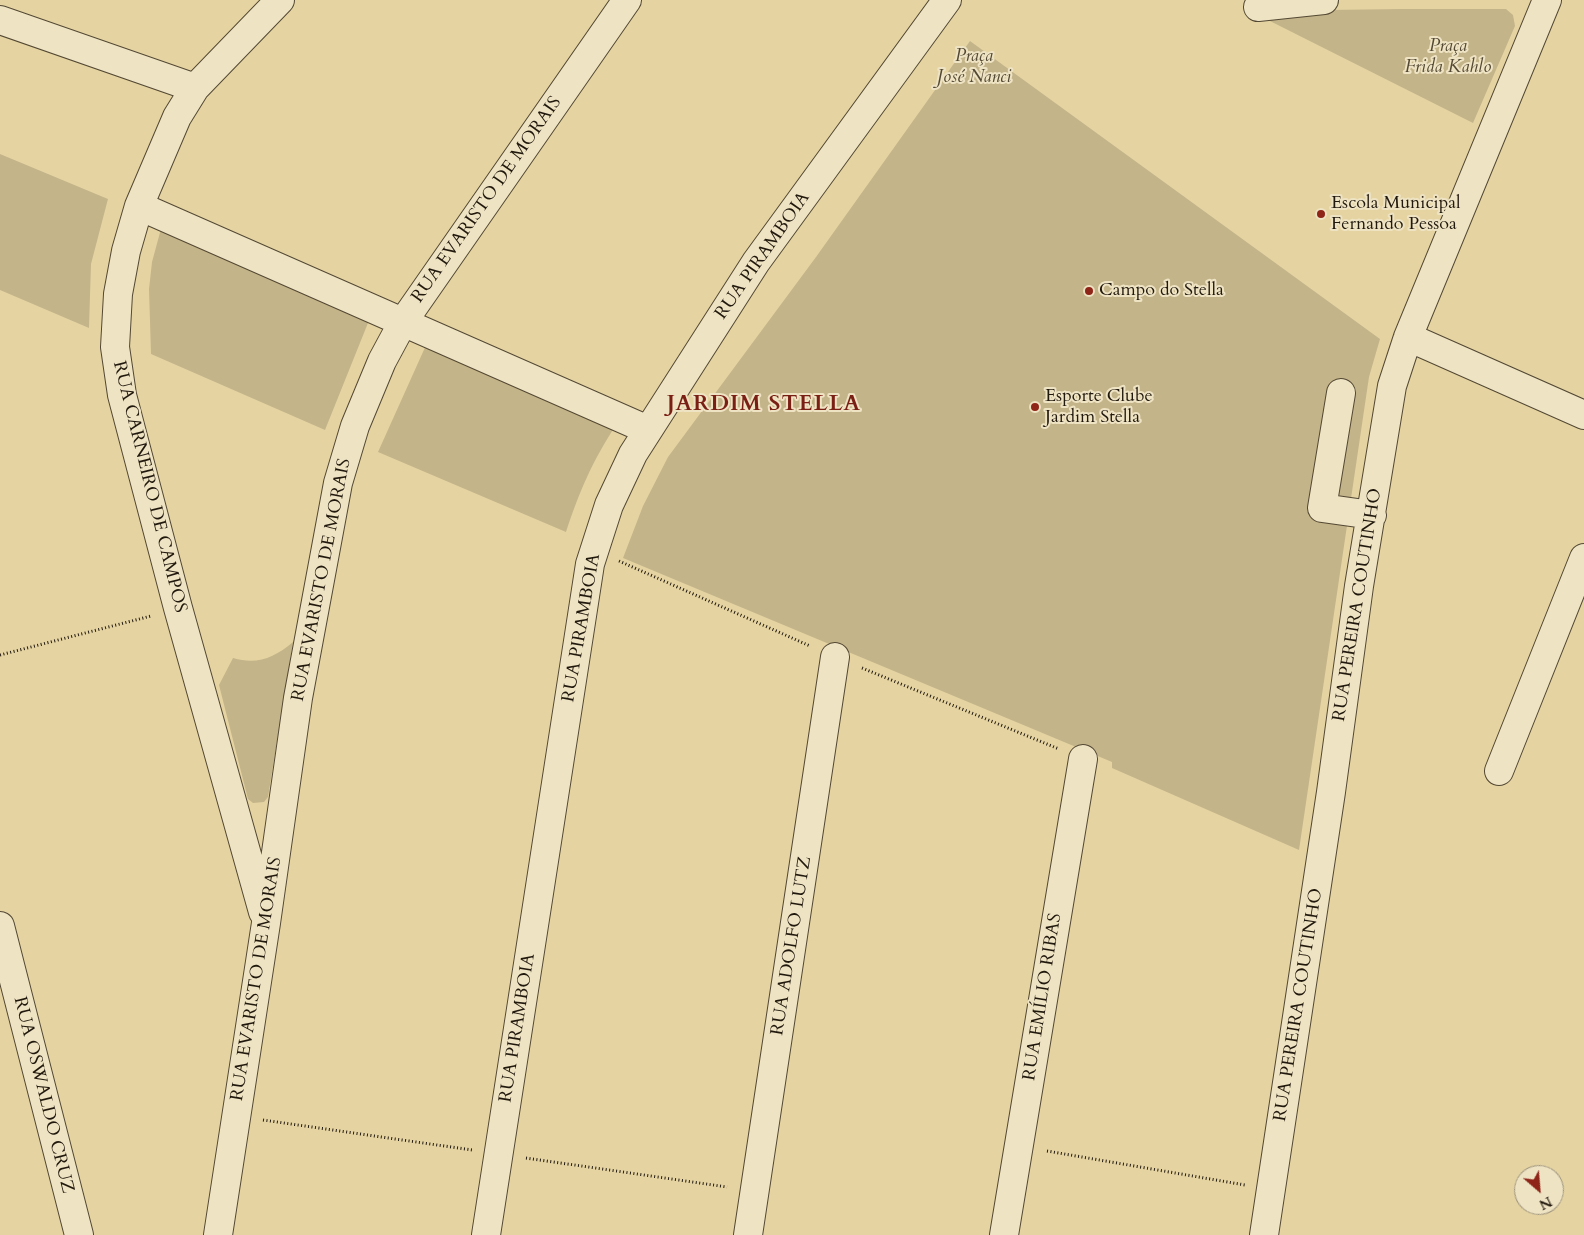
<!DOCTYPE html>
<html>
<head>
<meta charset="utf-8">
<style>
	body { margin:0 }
	#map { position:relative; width:1584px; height:1235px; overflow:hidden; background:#e5d4a2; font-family:Cardo,serif }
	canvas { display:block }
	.north { position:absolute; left:1514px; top:1165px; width:50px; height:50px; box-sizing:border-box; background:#eee3c3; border:1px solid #9c927b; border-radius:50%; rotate:153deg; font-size:14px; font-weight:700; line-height:20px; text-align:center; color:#22190e }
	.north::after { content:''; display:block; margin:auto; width:18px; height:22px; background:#8f2418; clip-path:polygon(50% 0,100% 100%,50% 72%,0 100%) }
</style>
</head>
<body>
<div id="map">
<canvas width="1584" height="1235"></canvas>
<div class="north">N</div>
</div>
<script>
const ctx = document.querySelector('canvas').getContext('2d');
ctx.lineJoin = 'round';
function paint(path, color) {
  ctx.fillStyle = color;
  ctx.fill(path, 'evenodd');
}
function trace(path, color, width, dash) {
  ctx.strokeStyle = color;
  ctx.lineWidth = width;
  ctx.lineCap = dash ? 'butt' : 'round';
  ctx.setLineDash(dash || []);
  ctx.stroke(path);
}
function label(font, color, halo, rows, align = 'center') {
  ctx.font = font + ' Cardo,serif';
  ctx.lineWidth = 4;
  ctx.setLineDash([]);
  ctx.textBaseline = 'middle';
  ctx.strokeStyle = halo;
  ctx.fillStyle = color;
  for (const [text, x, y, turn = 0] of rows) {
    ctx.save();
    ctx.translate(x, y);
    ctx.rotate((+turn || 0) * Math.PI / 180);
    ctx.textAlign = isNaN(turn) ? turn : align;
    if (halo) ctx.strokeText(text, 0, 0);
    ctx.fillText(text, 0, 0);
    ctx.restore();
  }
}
paint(new Path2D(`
	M 1402,9 L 1506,9 L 1513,15 L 1515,26 L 1473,123 L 1250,11 Z
	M 970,41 L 1380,339 L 1369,377 L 1299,850 L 1112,768 L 1112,762 L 623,558 L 643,506 L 668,457 L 816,257 Z
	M 0,154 L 108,199 L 91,264 L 89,328 L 0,290 Z
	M 162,225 L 370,318 L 325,430 L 151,354 L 149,289 L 152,262 Z
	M 427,343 L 616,425 C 592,462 580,490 566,532 L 378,452 Z
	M 293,642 L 268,797 L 264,802 L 253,803 L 248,799 L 219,685 L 233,658 C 257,665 274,658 293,642 Z`), '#c4b489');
const minor = new Path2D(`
	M 1258,7 L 1324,0
	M 0,20 L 195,88
	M 139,206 L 648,430
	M 1408,337 L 1584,415
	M 1341,393 L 1322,508 L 1372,515
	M 1499,771 L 1584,558
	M 263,912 L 178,608 L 122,395 L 115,347 L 118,294 L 126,251 L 139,206 L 177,117 L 195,88 L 280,0
	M 0,926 L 79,1235
	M 218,1235 L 266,923 L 298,698 L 338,483 L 355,426 L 382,361 L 403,322 L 627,0
	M 486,1235 L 590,564 L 609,505 L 633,454 L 756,262 L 947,0
	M 748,1235 L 835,657
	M 1004,1235 L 1083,759
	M 1264,1235 L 1331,792 L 1359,586 L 1392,386 L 1408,337 L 1547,0`);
trace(minor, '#534833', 30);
trace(new Path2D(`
	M 619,561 L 810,646
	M 0,655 L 151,616
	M 862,668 L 1059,749
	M 263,1120 L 472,1150
	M 1047,1151 L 1245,1185
	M 526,1158 L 727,1187`), '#22190e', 3, [1, 2.5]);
trace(minor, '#eee3c3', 28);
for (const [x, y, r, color] of [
	[1321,214,5,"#8f2418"],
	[1089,291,5,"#8f2418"],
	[1035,407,5,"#8f2418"]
]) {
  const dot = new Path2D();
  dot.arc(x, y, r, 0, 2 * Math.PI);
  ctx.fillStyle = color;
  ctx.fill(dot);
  trace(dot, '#eee3c3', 2);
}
label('italic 18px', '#534833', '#eee3c3', [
	["Praça",1448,47],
	["Frida Kahlo",1448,68],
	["Praça",974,57],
	["José Nanci",974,78]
]);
label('18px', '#22190e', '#eee3c3', [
	["RUA EVARISTO DE MORAIS",487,200,-55],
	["RUA PIRAMBOIA",763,256,-55],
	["RUA CARNEIRO DE CAMPOS",149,487,76],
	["RUA EVARISTO DE MORAIS",322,580,-79],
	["RUA PEREIRA COUTINHO",1358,605,-81],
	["RUA PIRAMBOIA",582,628,-80],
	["RUA ADOLFO LUTZ",792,946,-81],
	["RUA EVARISTO DE MORAIS",257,979,-81],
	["RUA EMÍLIO RIBAS",1043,997,-81],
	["RUA PEREIRA COUTINHO",1299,1005,-81],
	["RUA PIRAMBOIA",518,1028,-81],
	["RUA OSWALDO CRUZ",43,1095,76]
]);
label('18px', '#22190e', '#eee3c3', [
	["Escola Municipal",1331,204],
	["Fernando Pessoa",1331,225],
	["Campo do Stella",1099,291],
	["Esporte Clube",1045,397],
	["Jardim Stella",1045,418]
], 'left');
ctx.letterSpacing = '1px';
label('bold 22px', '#7a1f14', '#eee3c3', [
	["JARDIM STELLA",764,405]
]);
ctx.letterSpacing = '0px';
</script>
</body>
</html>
